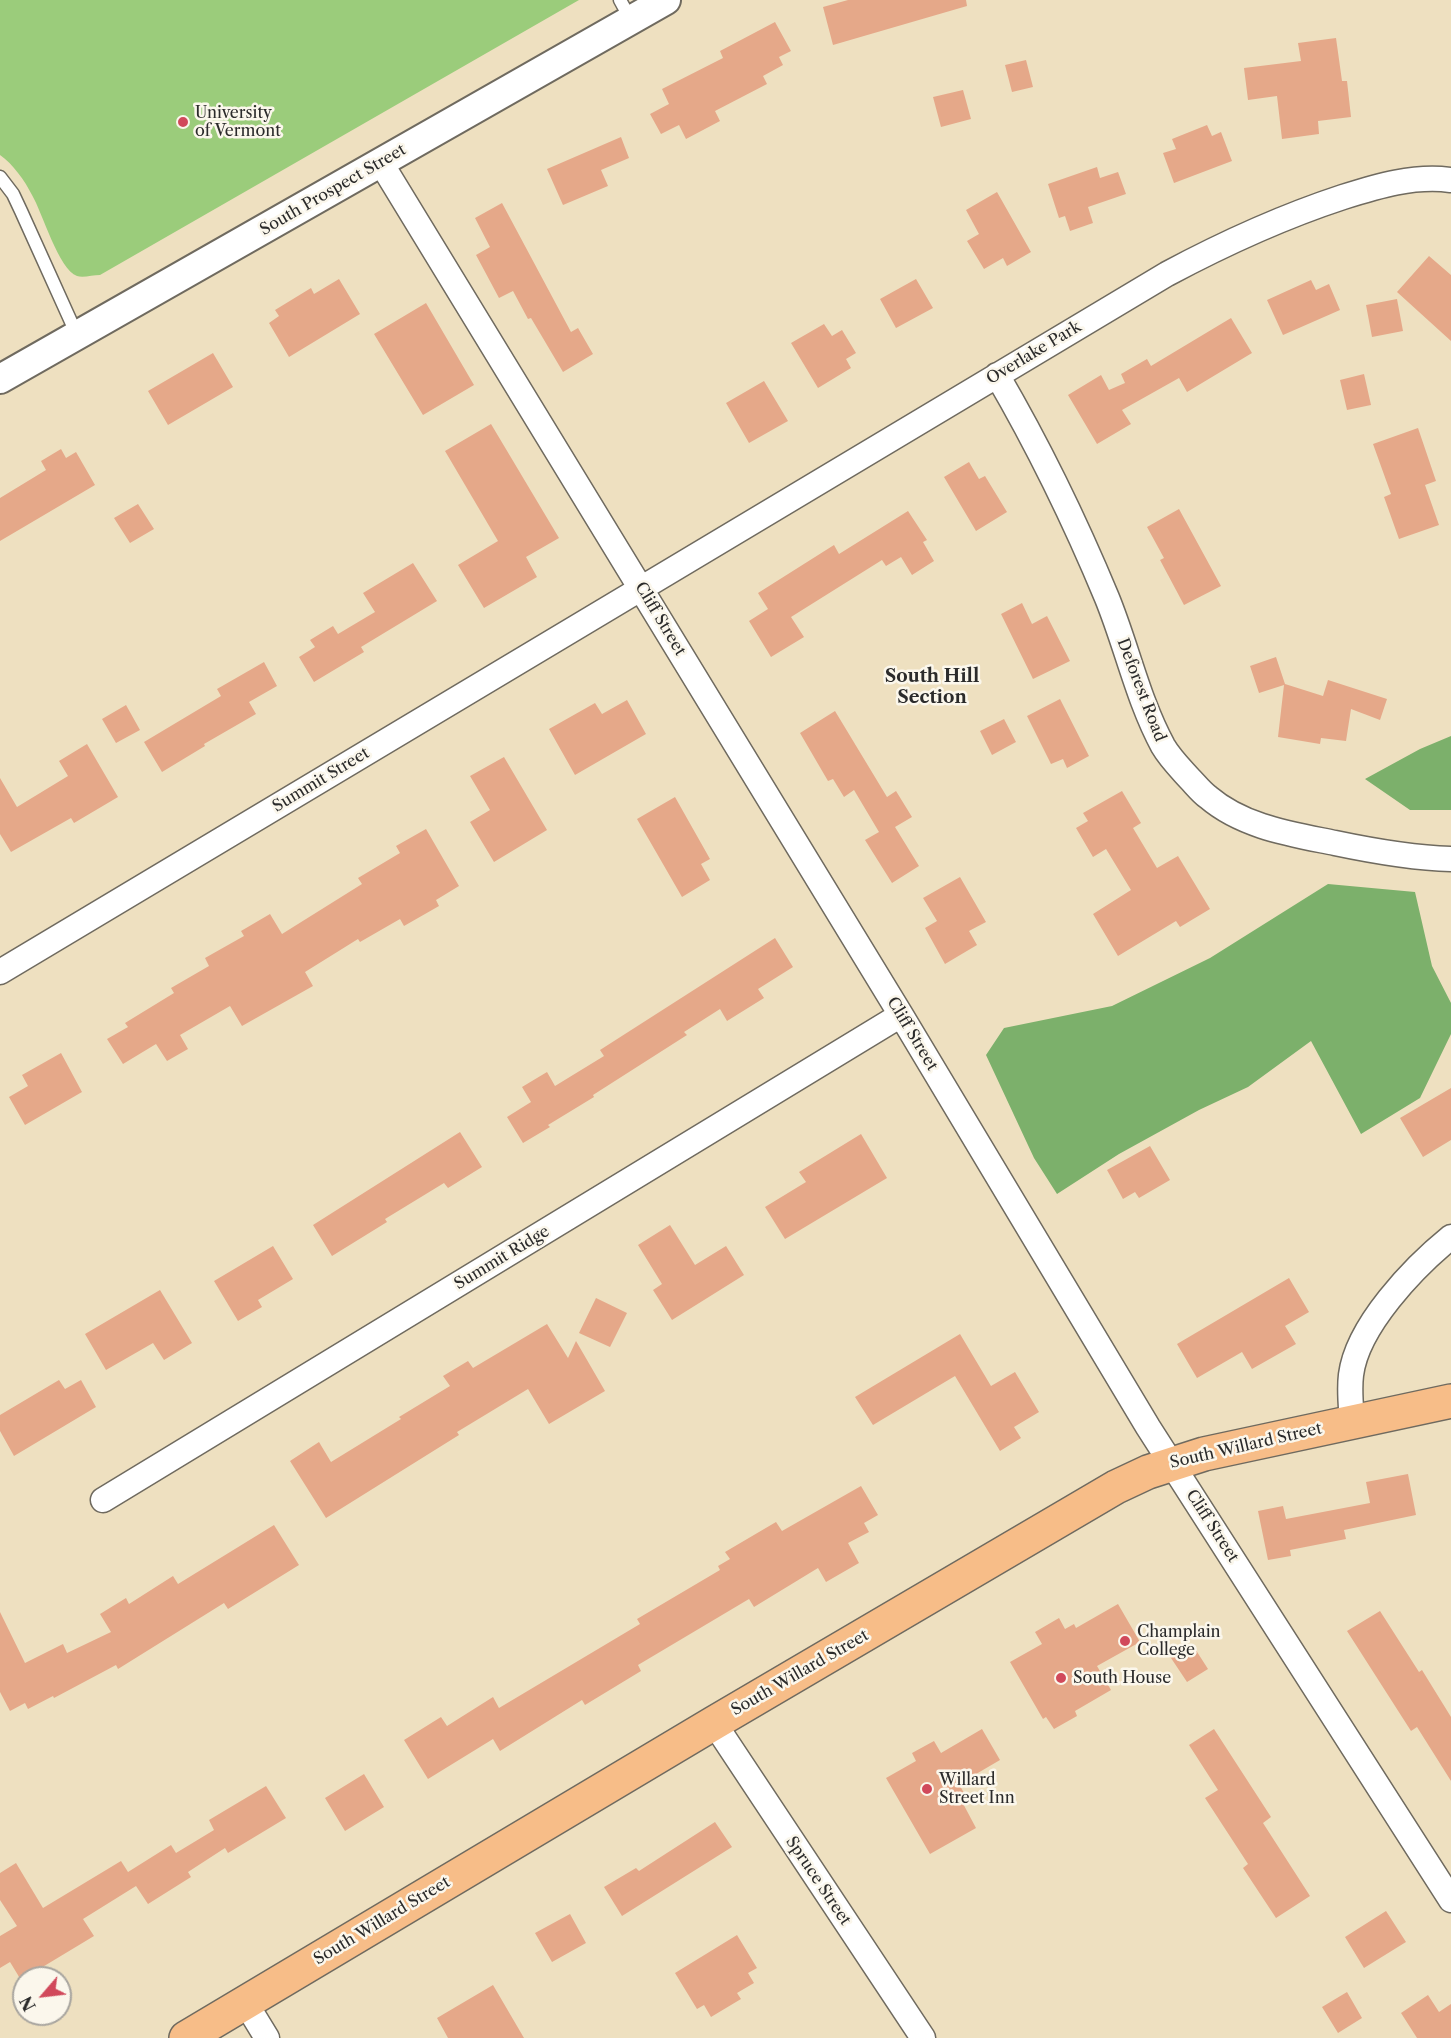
<!DOCTYPE html>
<html>
<head>
<meta charset="utf-8">
<style>
	body { margin:0 }
	#map { position:relative; width:1451px; height:2038px; overflow:hidden; background:#eee0c0; font-family:"Libre Caslon Text",serif }
	canvas { display:block }
	.north { position:absolute; left:12px; top:1966px; width:60px; height:60px; box-sizing:border-box; background:#fbf7ec; border:2px solid #a8a59f; border-radius:50%; rotate:242deg; font-size:16px; font-weight:700; line-height:24px; text-align:center; color:#2b2b2b }
	.north::after { content:''; display:block; margin:auto; width:21px; height:27px; background:#d1495b; clip-path:polygon(50% 0,100% 100%,50% 72%,0 100%) }
</style>
</head>
<body>
<div id="map">
<canvas width="1451" height="2038"></canvas>
<div class="north">N</div>
</div>
<script>
const ctx = document.querySelector('canvas').getContext('2d');
ctx.lineJoin = 'round';
function paint(path, color) {
  ctx.fillStyle = color;
  ctx.fill(path, 'evenodd');
}
function trace(path, color, width, dash) {
  ctx.strokeStyle = color;
  ctx.lineWidth = width;
  ctx.lineCap = dash ? 'butt' : 'round';
  ctx.setLineDash(dash || []);
  ctx.stroke(path);
}
function label(font, color, halo, rows, align = 'center') {
  ctx.font = font + ' "Libre Caslon Text",serif';
  ctx.lineWidth = 5;
  ctx.setLineDash([]);
  ctx.textBaseline = 'middle';
  ctx.strokeStyle = halo;
  ctx.fillStyle = color;
  for (const [text, x, y, turn = 0] of rows) {
    ctx.save();
    ctx.translate(x, y);
    ctx.rotate((+turn || 0) * Math.PI / 180);
    ctx.textAlign = isNaN(turn) ? turn : align;
    if (halo) ctx.strokeText(text, 0, 0);
    ctx.fillText(text, 0, 0);
    ctx.restore();
  }
}
paint(new Path2D(`
	M 0,0 L 579,0 L 100,275 C 93,275 83,278 77,276 C 59,270 42,212 32,195 C 25,181 13,164 0,155 Z`), '#9bcc7b');
paint(new Path2D(`
	M 1451,736 L 1451,810 L 1410,810 L 1365,779 L 1420,749 Z
	M 1328,884 L 1415,892 L 1432,966 L 1451,1003 L 1451,1034 L 1420,1098 L 1361,1134 L 1311,1041 L 1248,1087 L 1199,1110 L 1119,1154 L 1057,1194 L 1034,1158 L 986,1055 L 1004,1028 L 1112,1006 L 1210,958 Z`), '#7cb06b');
paint(new Path2D(`
	M 848,0 L 966,0 L 967,6 L 833,45 L 823,7 Z
	M 775,22 L 791,51 L 779,57 L 783,65 L 763,76 L 767,84 L 715,111 L 720,121 L 686,139 L 679,125 L 661,134 L 650,114 L 669,104 L 662,89 L 723,58 L 720,51 Z
	M 1336,38 L 1342,81 L 1347,81 L 1351,117 L 1318,121 L 1319,134 L 1282,139 L 1277,96 L 1248,100 L 1244,68 L 1301,61 L 1298,43 Z
	M 1026,60 L 1033,87 L 1012,92 L 1005,65 Z
	M 963,90 L 971,119 L 941,127 L 933,97 Z
	M 1207,125 L 1212,136 L 1221,132 L 1232,161 L 1174,183 L 1163,153 L 1176,149 L 1172,139 Z
	M 621,137 L 629,158 L 601,170 L 608,186 L 563,205 L 547,169 Z
	M 1097,167 L 1100,178 L 1118,172 L 1126,194 L 1088,207 L 1093,223 L 1070,231 L 1065,216 L 1059,218 L 1048,184 Z
	M 997,192 L 1031,252 L 1007,266 L 1003,258 L 984,269 L 967,241 L 979,234 L 966,210 Z
	M 502,203 L 571,332 L 578,328 L 593,354 L 563,372 L 531,318 L 528,319 L 513,291 L 499,298 L 476,255 L 490,247 L 475,218 Z
	M 1429,256 L 1451,275 L 1451,341 L 1397,292 Z
	M 339,279 L 360,314 L 289,357 L 269,323 L 279,316 L 275,310 L 311,288 L 314,294 Z
	M 916,279 L 933,308 L 896,328 L 880,299 Z
	M 1311,280 L 1316,290 L 1329,284 L 1340,310 L 1283,335 L 1267,300 Z
	M 1397,299 L 1403,331 L 1372,337 L 1366,305 Z
	M 426,303 L 474,385 L 423,415 L 374,334 Z
	M 1231,318 L 1252,353 L 1187,392 L 1179,378 L 1122,410 L 1131,424 L 1097,444 L 1068,395 L 1101,375 L 1109,390 L 1125,383 L 1121,374 L 1147,359 L 1151,366 Z
	M 824,324 L 832,336 L 842,330 L 856,353 L 846,359 L 851,368 L 818,388 L 791,343 Z
	M 213,353 L 233,387 L 168,425 L 148,391 Z
	M 1364,374 L 1371,405 L 1347,410 L 1340,380 Z
	M 764,381 L 788,421 L 749,443 L 726,403 Z
	M 491,424 L 559,538 L 526,557 L 537,577 L 484,608 L 458,565 L 498,541 L 445,451 Z
	M 1418,428 L 1436,481 L 1425,485 L 1439,525 L 1399,539 L 1384,497 L 1391,494 L 1373,444 Z
	M 61,449 L 66,458 L 76,452 L 95,485 L 0,541 L 0,498 L 46,470 L 41,461 Z
	M 969,462 L 979,479 L 985,476 L 1007,512 L 976,531 L 944,477 Z
	M 138,504 L 154,529 L 130,543 L 114,518 Z
	M 1179,509 L 1221,586 L 1184,605 L 1160,560 L 1164,558 L 1147,527 Z
	M 908,511 L 927,540 L 923,542 L 934,561 L 912,575 L 901,557 L 886,566 L 882,560 L 791,617 L 804,637 L 771,657 L 749,621 L 768,609 L 758,593 L 834,545 L 839,554 Z
	M 413,563 L 437,601 L 361,647 L 364,652 L 314,682 L 299,657 L 315,647 L 310,640 L 333,626 L 338,634 L 375,612 L 363,593 Z
	M 1022,603 L 1032,624 L 1047,616 L 1070,661 L 1033,679 L 1001,614 Z
	M 1276,657 L 1285,684 L 1323,696 L 1328,680 L 1387,699 L 1380,720 L 1351,709 L 1346,741 L 1321,738 L 1320,744 L 1278,737 L 1284,685 L 1259,693 L 1250,666 Z
	M 264,662 L 277,686 L 249,702 L 256,714 L 204,744 L 205,746 L 162,772 L 144,742 L 221,696 L 217,689 Z
	M 1060,699 L 1089,756 L 1067,768 L 1063,759 L 1051,764 L 1027,716 Z
	M 627,700 L 646,734 L 575,775 L 549,729 L 595,703 L 602,714 Z
	M 126,705 L 140,730 L 116,743 L 102,719 Z
	M 835,711 L 887,797 L 896,791 L 912,817 L 895,827 L 919,866 L 892,883 L 865,840 L 879,832 L 854,790 L 844,797 L 833,779 L 828,781 L 800,733 Z
	M 1004,719 L 1016,742 L 992,755 L 980,731 Z
	M 87,744 L 118,797 L 74,823 L 71,818 L 11,852 L 0,834 L 0,778 L 17,807 L 68,776 L 59,761 Z
	M 504,757 L 547,830 L 494,862 L 470,822 L 490,810 L 470,776 Z
	M 1122,791 L 1141,823 L 1133,828 L 1157,868 L 1178,856 L 1210,909 L 1180,927 L 1176,921 L 1118,956 L 1093,914 L 1131,890 L 1106,849 L 1093,857 L 1076,828 L 1088,821 L 1083,813 Z
	M 675,797 L 710,859 L 701,864 L 710,880 L 682,897 L 637,819 Z
	M 426,829 L 459,886 L 436,900 L 439,906 L 404,926 L 400,919 L 360,942 L 358,939 L 305,972 L 313,986 L 242,1026 L 230,1006 L 180,1035 L 188,1049 L 167,1061 L 156,1044 L 123,1064 L 107,1039 L 128,1027 L 125,1023 L 174,993 L 171,988 L 209,966 L 205,958 L 244,936 L 241,931 L 270,914 L 282,934 L 362,884 L 358,878 L 400,853 L 396,846 Z
	M 960,877 L 986,922 L 969,931 L 977,945 L 945,964 L 925,928 L 937,921 L 923,898 Z
	M 775,938 L 793,967 L 758,989 L 764,998 L 727,1021 L 720,1009 L 684,1032 L 687,1035 L 593,1095 L 594,1097 L 548,1125 L 550,1127 L 523,1143 L 507,1117 L 531,1102 L 522,1087 L 547,1072 L 555,1086 L 604,1056 L 600,1050 Z
	M 61,1053 L 82,1092 L 25,1125 L 9,1097 L 28,1086 L 22,1075 Z
	M 1451,1088 L 1451,1140 L 1423,1157 L 1400,1118 Z
	M 460,1132 L 482,1167 L 448,1188 L 444,1183 L 385,1219 L 387,1222 L 332,1256 L 313,1225 Z
	M 861,1134 L 887,1178 L 785,1239 L 765,1207 L 806,1182 L 799,1172 Z
	M 1150,1146 L 1170,1180 L 1139,1198 L 1135,1192 L 1123,1199 L 1107,1170 Z
	M 670,1225 L 695,1265 L 726,1246 L 744,1275 L 672,1320 L 653,1290 L 662,1284 L 638,1245 Z
	M 273,1246 L 293,1279 L 258,1300 L 262,1307 L 238,1321 L 214,1281 Z
	M 1289,1278 L 1309,1312 L 1285,1326 L 1296,1344 L 1252,1369 L 1242,1352 L 1197,1378 L 1177,1344 Z
	M 160,1290 L 192,1343 L 164,1360 L 153,1343 L 106,1370 L 85,1334 Z
	M 596,1298 L 627,1313 L 610,1347 L 579,1333 Z
	M 547,1324 L 568,1358 L 576,1341 L 605,1391 L 549,1424 L 528,1389 L 457,1432 L 459,1435 L 326,1518 L 290,1461 L 319,1442 L 331,1462 L 401,1419 L 399,1417 L 450,1386 L 443,1376 L 468,1361 L 473,1368 Z
	M 960,1334 L 991,1386 L 1015,1372 L 1039,1412 L 1014,1427 L 1021,1438 L 1000,1451 L 955,1376 L 873,1425 L 855,1397 Z
	M 59,1380 L 65,1389 L 81,1380 L 96,1407 L 14,1456 L 0,1431 L 0,1415 Z
	M 1408,1474 L 1416,1515 L 1344,1530 L 1346,1539 L 1290,1550 L 1291,1556 L 1268,1560 L 1258,1511 L 1283,1506 L 1286,1519 L 1370,1503 L 1366,1482 Z
	M 861,1486 L 878,1515 L 864,1523 L 869,1532 L 848,1543 L 859,1563 L 826,1582 L 818,1568 L 754,1607 L 749,1599 L 638,1665 L 641,1671 L 585,1705 L 582,1700 L 500,1751 L 493,1739 L 428,1779 L 404,1740 L 441,1717 L 447,1726 L 493,1697 L 499,1708 L 640,1624 L 637,1619 L 720,1570 L 718,1566 L 730,1559 L 725,1552 L 776,1522 L 782,1531 Z
	M 274,1525 L 299,1565 L 228,1609 L 224,1603 L 118,1669 L 116,1665 L 54,1698 L 53,1696 L 28,1709 L 25,1703 L 10,1711 L 0,1692 L 0,1612 L 25,1663 L 63,1644 L 67,1653 L 111,1632 L 100,1614 L 126,1598 L 129,1604 L 173,1576 L 178,1584 Z
	M 1118,1604 L 1140,1642 L 1097,1666 L 1111,1690 L 1075,1711 L 1077,1716 L 1054,1729 L 1046,1717 L 1043,1719 L 1010,1662 L 1042,1644 L 1035,1632 L 1059,1618 L 1065,1629 L 1074,1624 L 1076,1628 Z
	M 1380,1611 L 1419,1672 L 1422,1670 L 1451,1717 L 1451,1781 L 1417,1727 L 1411,1731 L 1347,1631 Z
	M 1192,1644 L 1208,1669 L 1187,1682 L 1171,1658 Z
	M 982,1729 L 1000,1760 L 959,1784 L 964,1793 L 959,1796 L 976,1828 L 930,1854 L 886,1778 L 916,1761 L 912,1753 L 934,1741 L 941,1753 Z
	M 1214,1729 L 1271,1817 L 1263,1823 L 1310,1896 L 1276,1918 L 1243,1868 L 1248,1864 L 1205,1798 L 1218,1790 L 1189,1745 Z
	M 364,1774 L 384,1807 L 345,1831 L 325,1798 Z
	M 266,1786 L 286,1818 L 228,1853 L 225,1848 L 188,1872 L 191,1877 L 148,1904 L 136,1886 L 83,1919 L 94,1936 L 21,1980 L 10,1962 L 0,1968 L 0,1936 L 17,1926 L 0,1900 L 0,1873 L 16,1863 L 43,1908 L 121,1861 L 128,1872 L 171,1845 L 176,1853 L 214,1830 L 209,1820 Z
	M 715,1822 L 732,1847 L 622,1916 L 604,1887 L 636,1868 L 639,1871 Z
	M 1386,1911 L 1406,1942 L 1364,1968 L 1345,1937 Z
	M 570,1914 L 586,1943 L 552,1962 L 535,1933 Z
	M 737,1935 L 757,1968 L 748,1973 L 754,1983 L 737,1993 L 741,1999 L 711,2017 L 704,2005 L 697,2009 L 675,1973 Z
	M 493,1985 L 524,2038 L 448,2038 L 437,2018 Z
	M 1347,1992 L 1362,2018 L 1338,2033 L 1322,2007 Z
	M 1428,1995 L 1439,2012 L 1451,2004 L 1451,2038 L 1417,2038 L 1401,2013 Z`), '#e5a889');
const service = new Path2D(`
	M 620,0 L 631,20
	M 0,177 L 13,194 L 21,211 L 77,335`);
const minor = new Path2D(`
	M 381,163 L 901,1015 L 1148,1427 L 1451,1900
	M 997,375 C 1039,447 1075,521 1107,598 C 1127,647 1138,700 1163,746 C 1170,758 1180,768 1189,778 C 1195,784 1201,792 1208,797 C 1243,827 1291,834 1335,843 C 1373,851 1412,858 1451,859
	M 0,972 L 1167,274 C 1225,243 1282,217 1343,197 C 1378,186 1414,175 1451,180
	M 1352,1422 C 1351,1406 1349,1391 1351,1375 C 1357,1326 1414,1267 1451,1237
	M 103,1500 L 901,1015
	M 714,1723 L 923,2038
	M 245,2002 L 267,2038`);
const tertiary = new Path2D(`
	M 0,379 L 666,0`);
const primary = new Path2D(`
	M 186,2038 L 714,1723 L 1116,1487 L 1148,1472 L 1204,1454 L 1451,1401`);
trace(service, '#6f6a5f', 15);
trace(minor, '#6f6a5f', 27);
trace(tertiary, '#6f6a5f', 32);
trace(primary, '#6f6a5f', 36);
trace(service, '#fff', 12);
trace(minor, '#fff', 24);
trace(tertiary, '#fff', 28);
trace(primary, '#f7bd88', 33);
for (const [x, y, r, color] of [
	[183,122,6,"#d1495b"],
	[1125,1641,6,"#d1495b"],
	[1061,1678,6,"#d1495b"],
	[927,1789,6,"#d1495b"]
]) {
  const dot = new Path2D();
  dot.arc(x, y, r, 0, 2 * Math.PI);
  ctx.fillStyle = color;
  ctx.fill(dot);
  trace(dot, '#fbf7ec', 2);
}
label('16px', '#2b2b2b', '#fbf7ec', [
	["University",195,113],
	["of Vermont",195,131],
	["Champlain",1137,1632],
	["College",1137,1650],
	["South House",1073,1678],
	["Willard",939,1780],
	["Street Inn",939,1798]
], 'left');
label('16px', '#2b2b2b', '#fbf7ec', [
	["South Prospect Street",333,190,-30],
	["Overlake Park",1034,353,-31],
	["Cliff Street",660,619,59],
	["Deforest Road",1141,690,69],
	["Summit Street",321,780,-31],
	["Cliff Street",912,1034,59],
	["Summit Ridge",502,1258,-31],
	["South Willard Street",1246,1446,-13],
	["Cliff Street",1212,1526,57],
	["South Willard Street",800,1673,-30],
	["Spruce Street",818,1881,56],
	["South Willard Street",382,1921,-31]
]);
label('bold 18px', '#2b2b2b', '#fbf7ec', [
	["South Hill",932,677],
	["Section",932,698]
]);
</script>
</body>
</html>
